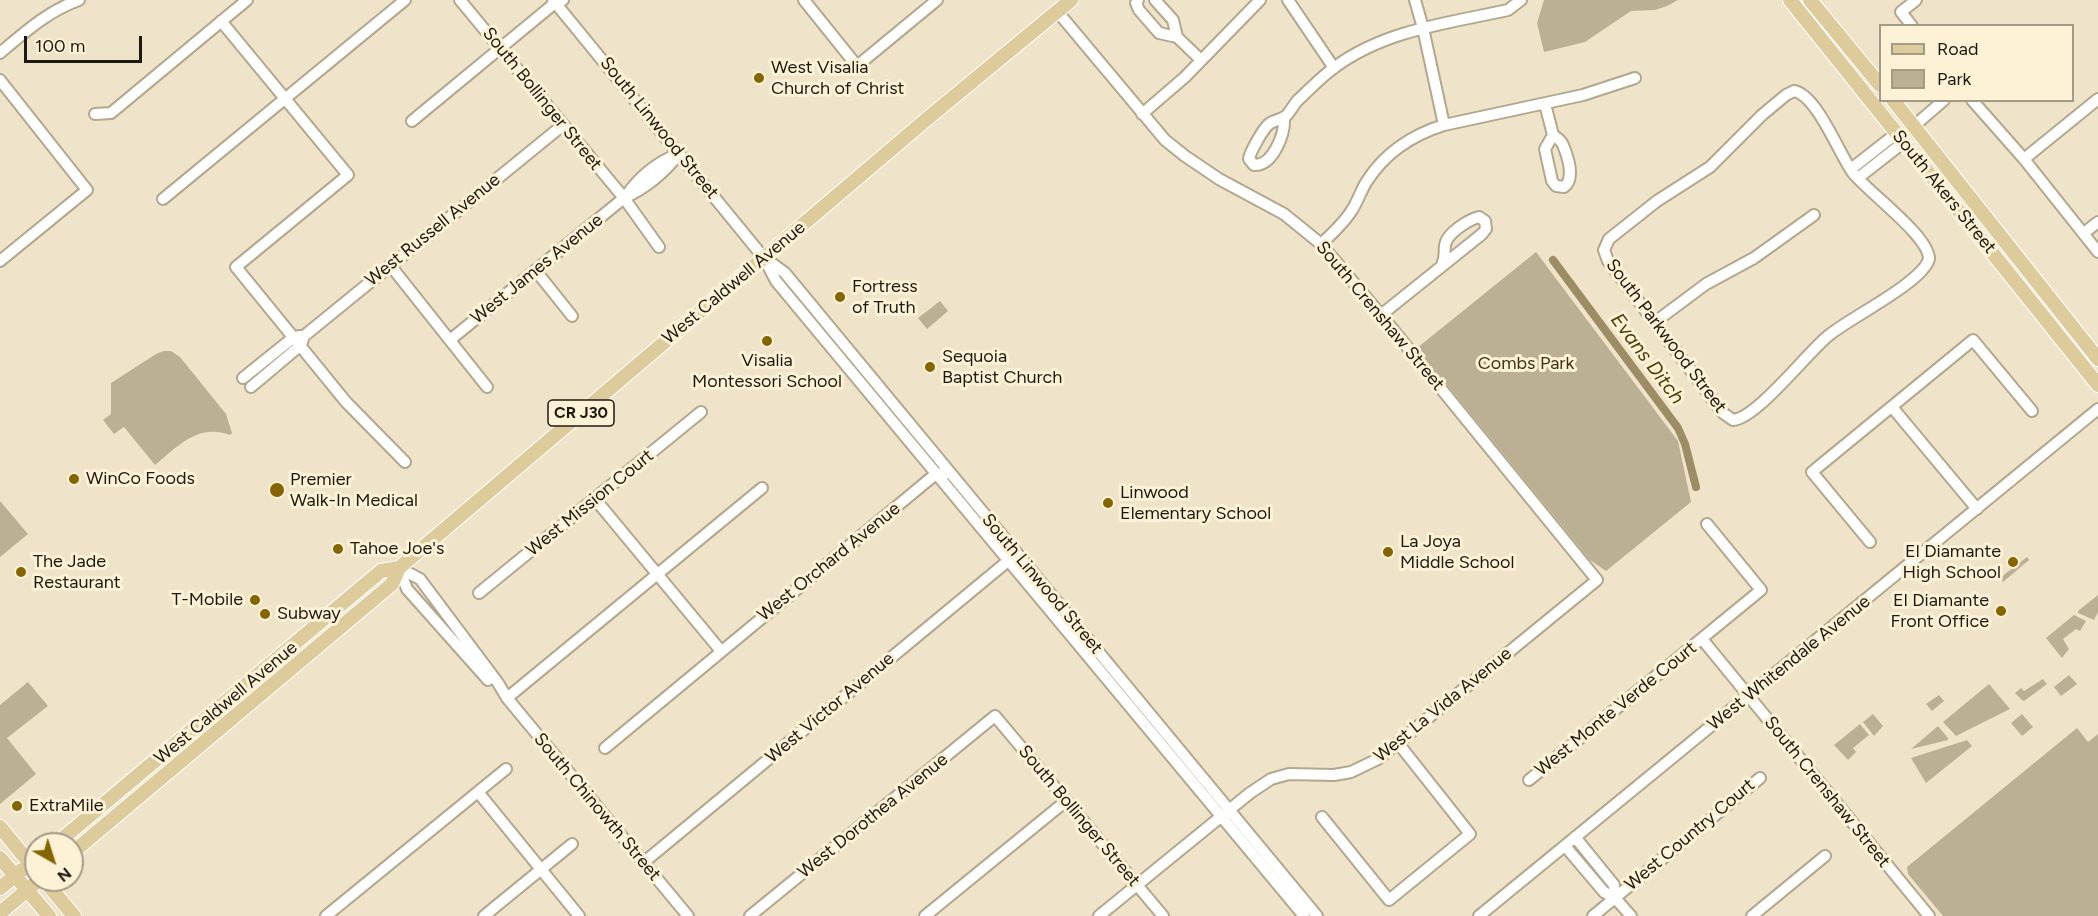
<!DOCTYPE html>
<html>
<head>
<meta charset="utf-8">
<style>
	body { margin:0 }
	#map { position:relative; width:2098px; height:916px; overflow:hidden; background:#efe4c9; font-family:Figtree,sans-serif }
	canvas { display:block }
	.legend { position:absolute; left:1879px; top:24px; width:195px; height:78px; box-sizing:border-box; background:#fdf1d6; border:2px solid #a49b87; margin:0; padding:8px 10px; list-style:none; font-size:18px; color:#1e1a11 }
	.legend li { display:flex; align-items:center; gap:12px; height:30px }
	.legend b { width:30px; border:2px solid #a49b87 }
	.north { position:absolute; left:24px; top:832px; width:60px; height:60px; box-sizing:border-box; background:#fdf1d6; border:2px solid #a49b87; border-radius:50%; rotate:141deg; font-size:16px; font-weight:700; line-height:24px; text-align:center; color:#1e1a11 }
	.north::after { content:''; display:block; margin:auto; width:21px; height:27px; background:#856500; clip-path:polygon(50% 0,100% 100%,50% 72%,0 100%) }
	.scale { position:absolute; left:24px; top:36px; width:118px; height:27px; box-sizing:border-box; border:3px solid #1e1a11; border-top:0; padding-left:8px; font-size:18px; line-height:21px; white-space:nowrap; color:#1e1a11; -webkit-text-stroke:4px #fdf1d6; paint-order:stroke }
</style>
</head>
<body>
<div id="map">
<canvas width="2098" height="916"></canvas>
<ul class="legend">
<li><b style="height:8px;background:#decb9c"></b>Road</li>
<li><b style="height:16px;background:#bcb094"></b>Park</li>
</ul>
<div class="north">N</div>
<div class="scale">100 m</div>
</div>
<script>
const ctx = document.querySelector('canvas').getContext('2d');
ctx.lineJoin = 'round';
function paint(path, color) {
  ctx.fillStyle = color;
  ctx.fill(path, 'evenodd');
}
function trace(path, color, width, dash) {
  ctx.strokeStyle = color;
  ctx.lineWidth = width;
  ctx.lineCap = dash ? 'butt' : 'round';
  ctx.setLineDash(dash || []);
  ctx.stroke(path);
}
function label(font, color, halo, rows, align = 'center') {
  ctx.font = font + ' Figtree,sans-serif';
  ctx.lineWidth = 6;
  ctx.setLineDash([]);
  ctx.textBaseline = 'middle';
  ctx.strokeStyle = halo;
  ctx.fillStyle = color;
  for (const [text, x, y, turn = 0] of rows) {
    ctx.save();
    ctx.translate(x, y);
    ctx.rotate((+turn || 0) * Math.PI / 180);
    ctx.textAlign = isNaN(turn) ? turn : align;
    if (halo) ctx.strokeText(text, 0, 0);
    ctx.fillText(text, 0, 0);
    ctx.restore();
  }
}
paint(new Path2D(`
	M 1544,0 L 1678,0 L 1667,6 L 1655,10 L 1631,11 L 1585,42 L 1544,52 L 1537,23 Z
	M 1536,252 L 1678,441 L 1691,502 L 1606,571 L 1590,560 L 1417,348 Z
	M 940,301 L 948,311 L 927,329 L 918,318 Z
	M 164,351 L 171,351 L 180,357 L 226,414 L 232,433 L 230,435 C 198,423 178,446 155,465 L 124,427 L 114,434 L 103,420 L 111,414 L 111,383 L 156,354 Z
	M 0,501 L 28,534 L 0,557 Z
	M 2027,557 L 2029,560 L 2003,582 L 2000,578 Z
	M 2098,595 L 2098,612 L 2094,620 L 2078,613 L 2078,611 Z
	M 2074,615 L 2086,621 L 2080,631 L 2076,629 L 2063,639 L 2069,649 L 2062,658 L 2046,638 Z
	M 2069,675 L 2077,684 L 2061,696 L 2054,687 Z
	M 2043,679 L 2047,684 L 2024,701 L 2022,700 L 2015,693 L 2021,688 L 2024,691 Z
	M 28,682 L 48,706 L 7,738 L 36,774 L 0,804 L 0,705 Z
	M 1989,684 L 2010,709 L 1956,736 L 1943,722 Z
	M 1939,695 L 1944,701 L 1932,711 L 1926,704 Z
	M 1873,714 L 1883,726 L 1874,736 L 1863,722 Z
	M 2022,714 L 2033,727 L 2022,736 L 2011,723 Z
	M 1860,724 L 1869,735 L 1853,748 L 1856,752 L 1848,760 L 1834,745 Z
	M 1938,726 L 1948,738 L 1948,740 L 1911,749 Z
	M 2077,728 L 2088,742 L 2098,734 L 2098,916 L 1943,916 L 1908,874 L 1907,867 Z
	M 1967,740 L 1972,746 L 1926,783 L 1911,758 Z`), '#bcb094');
trace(new Path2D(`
	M 1553,260 L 1678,428 L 1685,444 L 1696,487`), '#9d8d65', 8);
const minor = new Path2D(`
	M 460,0 L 624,198 L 659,247
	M 553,0 L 764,258 L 776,281 L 1304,916
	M 804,0 L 857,66 L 937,0
	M 1138,0 L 1136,3 L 1139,10 L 1159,33 L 1177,37 L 1201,60
	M 1155,0 L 1173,20 L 1177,37
	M 1288,0 L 1334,68
	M 1415,0 L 1423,28 L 1444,125
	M 1057,11 L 1165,140 L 1185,156 L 1219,179 L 1284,214 L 1321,244 L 1386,321 L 1597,580 L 1378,759 L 1351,772 L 1334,775 L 1289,774 L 1271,779 L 1250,793 L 1099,916
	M 221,21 L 348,175 L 236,267 L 346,402 L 405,462
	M 1912,26 L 1901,12 L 1916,0
	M 0,53 C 25,32 48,11 79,0
	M 0,80 L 87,190 L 0,261
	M 1794,91 C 1817,95 1839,154 1853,173 C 1869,193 1929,236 1929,259 C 1922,283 1849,318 1828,336 C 1807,353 1757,418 1733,420 L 1723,413 L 1608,261 L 1604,250 L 1609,239 L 1657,201 L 1710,167 L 1762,115 L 1786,95 Z
	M 1972,100 L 2024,159 L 2098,252
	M 1545,104 L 1553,135
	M 95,114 L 111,113 L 247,0
	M 1142,114 L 1185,77 L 1260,0
	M 1284,118 C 1285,134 1273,166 1254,165 L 1249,159 C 1250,152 1263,129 1269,124 C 1274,120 1281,120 1286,116 C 1290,112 1293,106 1297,101 C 1309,90 1321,77 1335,67 C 1385,30 1449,23 1508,10 L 1521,0
	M 412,121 L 555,3 L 563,0
	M 1914,126 L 1944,100
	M 1553,135 C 1557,138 1561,140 1563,145 C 1568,157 1575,179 1564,187 L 1556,186 L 1552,181 L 1545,149 Z
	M 2024,159 L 2098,99
	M 1851,169 L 1897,133
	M 1858,178 L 1904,142
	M 626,196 C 639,177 656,163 678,154
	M 163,199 L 405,0
	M 2084,233 L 2098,222
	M 1321,244 C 1332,234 1344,223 1352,210 C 1358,201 1361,190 1367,181 C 1385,153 1412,135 1444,125 L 1583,95 L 1635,78
	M 766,259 L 785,273 L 1317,916
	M 390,265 L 487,387
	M 536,271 L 572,316
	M 1381,315 L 1482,234 L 1486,229 L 1485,221 L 1479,217 C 1468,220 1447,233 1445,245 C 1444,254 1446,256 1442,265
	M 1655,322 L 1706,284 L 1754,258 L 1814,215
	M 450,340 L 624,198 C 647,188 664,173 680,153
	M 243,378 L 294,337 L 300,336
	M 251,387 L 301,345 L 304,336 L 563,125
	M 1892,407 L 1977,509
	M 595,499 L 721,651
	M 1870,542 L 1812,472 L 1973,340 L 2032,411
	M 399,568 L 420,579 L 498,683 L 507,698 L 688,916
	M 399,568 L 407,589 L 488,680
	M 479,593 L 701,412
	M 1702,639 L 1929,916
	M 507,698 L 762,488
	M 605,748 L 937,473 L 944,475
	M 1529,780 L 1761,590 L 1707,524
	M 478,792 L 579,916
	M 1322,817 L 1389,900 L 1470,834 L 1398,743
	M 1575,837 L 1614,885 L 1615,898
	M 1565,846 L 1604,892 L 1615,898 L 1631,916
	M 643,863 L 1014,556
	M 326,916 L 506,769
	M 484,916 L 572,844
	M 750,916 L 995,716 L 1163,916
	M 925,916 L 1066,801
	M 1479,916 L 2098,409
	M 1593,916 L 1760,778
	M 1752,916 L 1825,856`);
const major = new Path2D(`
	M 1790,0 L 2098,385
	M 1810,0 L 1880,85
	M 1893,100 L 2098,359
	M 0,827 L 36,871
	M 56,844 L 381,571 L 399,568
	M 72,853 L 392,584 L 399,568 L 928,118 L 1071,0
	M 0,858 L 49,916
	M 44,880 L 74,916
	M 0,888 L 22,870
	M 0,913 L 39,880`);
trace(minor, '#b3a88e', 14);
trace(major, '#fff', 16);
trace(minor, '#fff', 10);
trace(major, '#decb9c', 14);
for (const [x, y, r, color] of [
	[759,78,6,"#856500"],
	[840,297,6,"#856500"],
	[767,341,6,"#856500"],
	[930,367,6,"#856500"],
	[74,479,6,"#856500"],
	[277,490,8,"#856500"],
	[1108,503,6,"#856500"],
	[338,549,6,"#856500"],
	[1388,552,6,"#856500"],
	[2013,562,6,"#856500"],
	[21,572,6,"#856500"],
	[255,600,6,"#856500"],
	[2001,611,6,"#856500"],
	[265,614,6,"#856500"],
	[17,806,6,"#856500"]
]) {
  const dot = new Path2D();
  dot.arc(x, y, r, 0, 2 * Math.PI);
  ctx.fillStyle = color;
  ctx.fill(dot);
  trace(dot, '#fdf1d6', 2);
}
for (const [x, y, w] of [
	[581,413,66]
]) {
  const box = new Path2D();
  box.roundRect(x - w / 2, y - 13, w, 26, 4.5);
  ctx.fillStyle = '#fdf1d6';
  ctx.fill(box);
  trace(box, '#1e1a11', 1.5);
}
label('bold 16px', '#1e1a11', null, [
	["CR J30",581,413]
]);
label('18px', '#1e1a11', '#fdf1d6', [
	["West Visalia",771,68],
	["Church of Christ",771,89],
	["Fortress",852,287],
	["of Truth",852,308],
	["Sequoia",942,357],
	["Baptist Church",942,378],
	["Visalia",767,361,"center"],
	["Montessori School",767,382,"center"],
	["WinCo Foods",86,479],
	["Premier",290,480],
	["Walk-In Medical",290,501],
	["Linwood",1120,493],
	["Elementary School",1120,514],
	["La Joya",1400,542],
	["Middle School",1400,563],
	["Tahoe Joe's",350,549],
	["El Diamante",2001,552,"right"],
	["High School",2001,573,"right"],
	["The Jade",33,562],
	["Restaurant",33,583],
	["T-Mobile",243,600,"right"],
	["El Diamante",1989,601,"right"],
	["Front Office",1989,622,"right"],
	["Subway",277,614],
	["ExtraMile",29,806]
], 'left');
label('18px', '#1e1a11', '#fdf1d6', [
	["South Bollinger Street",542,99,51],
	["South Linwood Street",659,128,51],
	["South Akers Street",1944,192,51],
	["West Russell Avenue",433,230,-39],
	["West James Avenue",537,269,-39],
	["West Caldwell Avenue",734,283,-40],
	["South Crenshaw Street",1380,316,50],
	["South Parkwood Street",1666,336,53],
	["West Mission Court",590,503,-39],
	["West Orchard Avenue",829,562,-39],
	["South Linwood Street",1042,584,50],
	["West Whitendale Avenue",1789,663,-39],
	["West Caldwell Avenue",226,703,-40],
	["West La Vida Avenue",1443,705,-39],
	["West Victor Avenue",830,708,-40],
	["West Monte Verde Court",1616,709,-39],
	["South Crenshaw Street",1827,792,51],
	["South Chinowth Street",597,807,50],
	["West Dorothea Avenue",873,816,-39],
	["South Bollinger Street",1079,816,50],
	["West Country Court",1690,835,-40]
]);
label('18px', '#403210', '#fdf1d6', [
	["Combs Park",1526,364]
]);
label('italic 20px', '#503d08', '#fdf1d6', [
	["Evans Ditch",1647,359,53]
]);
</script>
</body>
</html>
